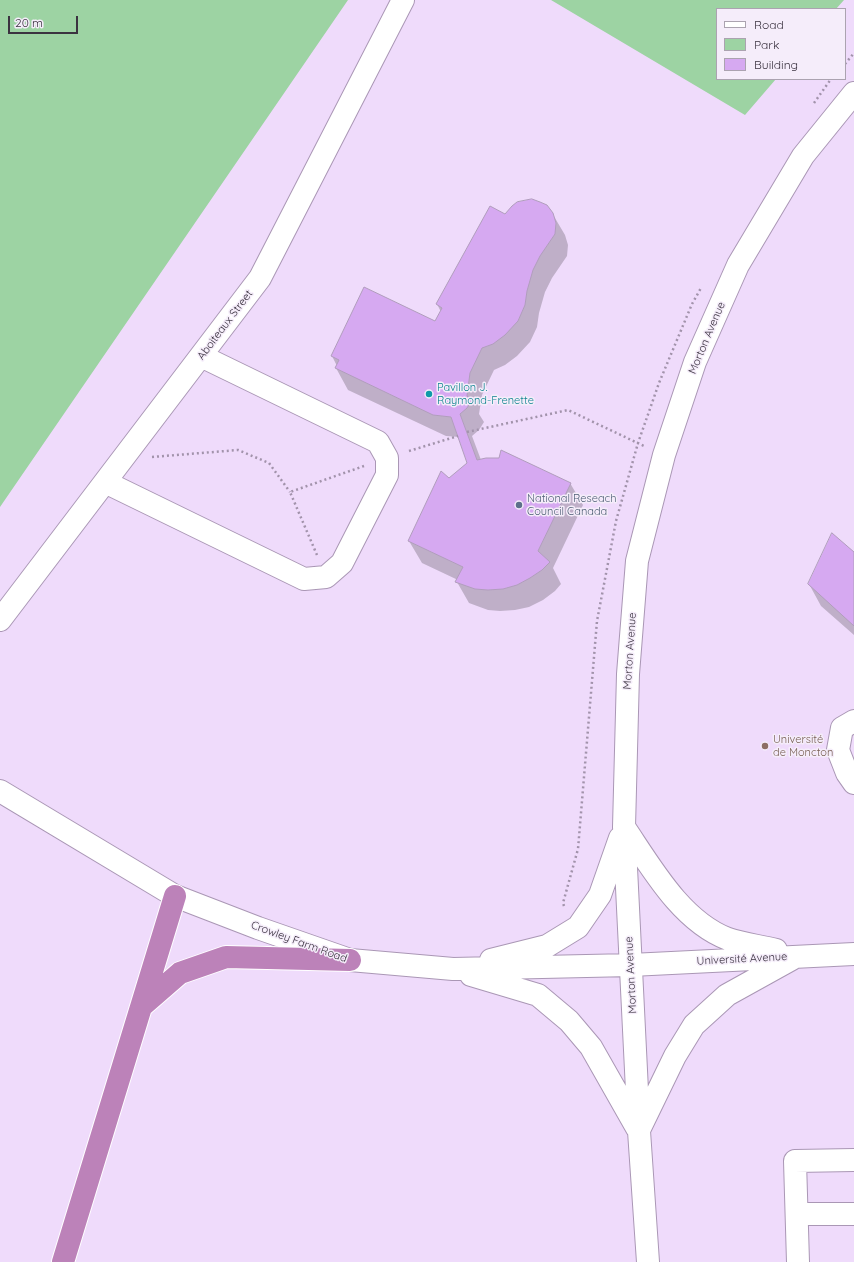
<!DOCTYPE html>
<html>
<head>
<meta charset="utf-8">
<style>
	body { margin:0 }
	#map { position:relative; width:854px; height:1262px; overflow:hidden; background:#efdbfb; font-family:Quicksand,sans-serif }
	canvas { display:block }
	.legend { position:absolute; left:716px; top:8px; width:130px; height:72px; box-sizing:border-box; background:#f5edfa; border:1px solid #aba3b0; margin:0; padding:5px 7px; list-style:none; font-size:12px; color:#3b3340 }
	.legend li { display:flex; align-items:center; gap:8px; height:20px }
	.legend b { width:20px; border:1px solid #aba3b0 }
	.scale { position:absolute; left:8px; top:16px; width:70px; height:18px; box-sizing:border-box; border:2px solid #3b3340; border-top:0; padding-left:5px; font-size:12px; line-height:14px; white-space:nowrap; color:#3b3340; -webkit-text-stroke:3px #f5edfa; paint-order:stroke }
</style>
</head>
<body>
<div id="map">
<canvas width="854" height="1262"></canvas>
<ul class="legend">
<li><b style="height:5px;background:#fff"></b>Road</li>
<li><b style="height:11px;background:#9dd3a3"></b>Park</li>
<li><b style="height:11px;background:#d6a9f1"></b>Building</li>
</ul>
<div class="scale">20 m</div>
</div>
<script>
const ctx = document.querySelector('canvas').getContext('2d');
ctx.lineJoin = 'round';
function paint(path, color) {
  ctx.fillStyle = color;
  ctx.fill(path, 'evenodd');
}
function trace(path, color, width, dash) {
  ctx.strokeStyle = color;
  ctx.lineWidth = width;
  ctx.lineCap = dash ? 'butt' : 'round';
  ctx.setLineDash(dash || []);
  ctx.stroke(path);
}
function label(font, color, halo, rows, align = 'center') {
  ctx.font = font + ' Quicksand,sans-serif';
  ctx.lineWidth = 3;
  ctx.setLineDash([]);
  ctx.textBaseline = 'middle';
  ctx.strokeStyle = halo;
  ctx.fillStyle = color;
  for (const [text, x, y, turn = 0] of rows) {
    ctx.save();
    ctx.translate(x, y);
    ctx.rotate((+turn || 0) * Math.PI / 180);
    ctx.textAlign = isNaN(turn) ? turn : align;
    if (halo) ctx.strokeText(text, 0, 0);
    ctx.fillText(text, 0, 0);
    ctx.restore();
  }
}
paint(new Path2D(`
	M 0,0 L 348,0 L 0,507 Z
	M 551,0 L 844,0 L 836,9 L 717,9 L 717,79 L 776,79 L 745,115 Z`), '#9dd3a3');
paint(new Path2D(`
	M 552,213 L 565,235 L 568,245 L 567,256 L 552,278 L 545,292 L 539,313 L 537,327 L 530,342 L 517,356 L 505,365 L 494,370 L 482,395 L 479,414 L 484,422 L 479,430 L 472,436 L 481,460 L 570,483 L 583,505 L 553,568 L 561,584 L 555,591 L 543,600 L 529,607 L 515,610 L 500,611 L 488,610 L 469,603 L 457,582 L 458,580 L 422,563 L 409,541 L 449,479 L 469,463 L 460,437 L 446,436 L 348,390 L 336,368 L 337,366 L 332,356 L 436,322 L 441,312 L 437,304 L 505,215 Z
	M 854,554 L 854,635 L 821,606 L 809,584 Z`), '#0003');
const building = new Path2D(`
	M 532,199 L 540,202 L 547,205 L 553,213 L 556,223 L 555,234 L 540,256 L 533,270 L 527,291 L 525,305 L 518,321 L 505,335 L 493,344 L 482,348 L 470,373 L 467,396 L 472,400 L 467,408 L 460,414 L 477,460 L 486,458 L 499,458 L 501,450 L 571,483 L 538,551 L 550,562 L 542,570 L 530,578 L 517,585 L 503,589 L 488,590 L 475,589 L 455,582 L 463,567 L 408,541 L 441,471 L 449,478 L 467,463 L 451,417 L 433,415 L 335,368 L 339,360 L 331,356 L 364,287 L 435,321 L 442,308 L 436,304 L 490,206 L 505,214 L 512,206 L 517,202 Z
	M 832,533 L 854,552 L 854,626 L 808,584 Z`);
paint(building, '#d6a9f1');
trace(building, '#b09dbc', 1);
const minor = new Path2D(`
	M 105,482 L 304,579 L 326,577 L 342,563 L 387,475 L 387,458 L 378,442 L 201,356
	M 0,620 L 260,278 L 403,0
	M 854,721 L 842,728 L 838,750 L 847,773 L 854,783
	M 0,791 L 175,896 L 258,928 L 350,960 L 453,969 L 631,965 L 854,954
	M 624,827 C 651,867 681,921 728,939 C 743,944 760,946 776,950
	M 491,960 L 547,946 L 578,927 L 600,895 L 620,838
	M 471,975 L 538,995 L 569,1021 L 591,1047 L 637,1128
	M 640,1128 L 675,1056 L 694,1025 L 727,995 L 792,959
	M 797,1214 L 854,1214
	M 648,1262 L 639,1131 L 624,827 L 628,674 L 637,561 L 664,455 L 695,362 L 738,265 L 803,156 L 854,93
	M 798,1262 L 795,1161 L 854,1160`);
const highway = new Path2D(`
	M 142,1006 L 180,973 L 226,957 L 350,960
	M 63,1262 L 175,896`);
trace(minor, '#aa97b5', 24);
trace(highway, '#fff', 24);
trace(new Path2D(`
	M 845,64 L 854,53
	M 814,103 L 831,79
	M 467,432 L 568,410 L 644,446
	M 409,451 L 458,436
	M 152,457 L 238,450 L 269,463 L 290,492
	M 317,555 L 290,492 L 364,466
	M 564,906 L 563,903 L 578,849 L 597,621 L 616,521 L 638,443 L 659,383 L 692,304 L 701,288`), '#a293ab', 2.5, [2, 3]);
trace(minor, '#fff', 22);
trace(highway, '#bc82b9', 22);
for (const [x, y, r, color] of [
	[429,394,4,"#0f9aa8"],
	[519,505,4,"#5c6f8a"],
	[765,746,4,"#8d6e63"]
]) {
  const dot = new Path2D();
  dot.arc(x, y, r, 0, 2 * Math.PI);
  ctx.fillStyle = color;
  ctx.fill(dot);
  trace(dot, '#f5edfa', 1.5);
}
label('11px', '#3b3340', '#f5edfa', [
	["Aboiteaux Street",225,325,-53],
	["Morton Avenue",707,338,-67],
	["Morton Avenue",630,651,-86],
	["Crowley Farm Road",299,942,20],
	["Université Avenue",742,959,-3],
	["Morton Avenue",631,975,-93]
]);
label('11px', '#0d838f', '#f5edfa', [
	["Pavillon J.",437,388],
	["Raymond-Frenette",437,401]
], 'left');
label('11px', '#4e5e75', '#f5edfa', [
	["National Reseach",527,499],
	["Council Canada",527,512]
], 'left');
label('11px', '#785e54', '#f5edfa', [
	["Université",773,740],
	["de Moncton",773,753]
], 'left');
</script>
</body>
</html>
